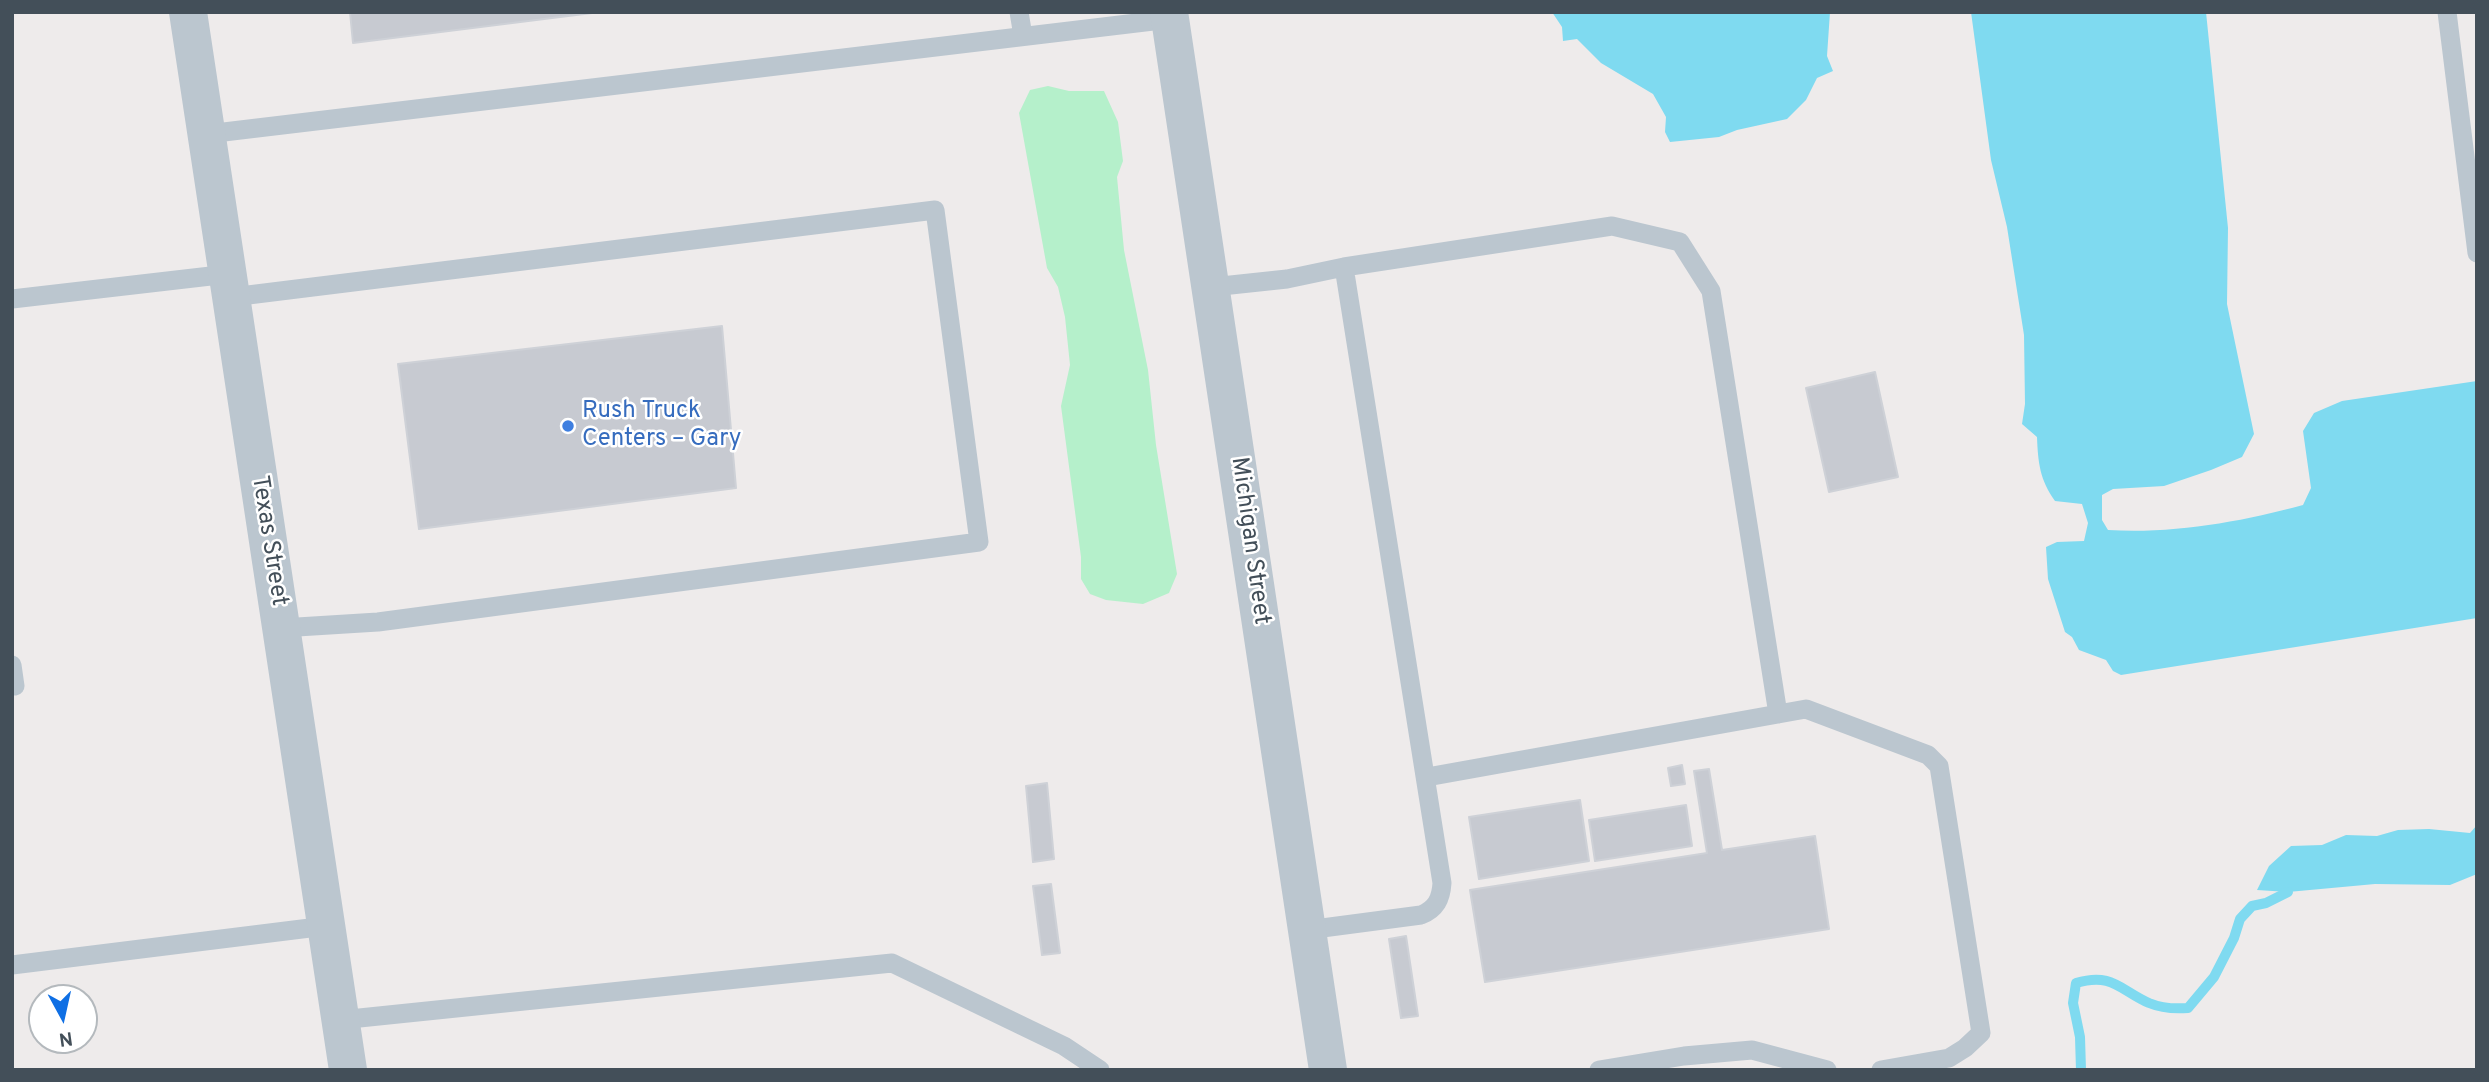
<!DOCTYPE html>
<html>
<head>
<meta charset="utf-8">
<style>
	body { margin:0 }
	#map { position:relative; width:2489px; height:1082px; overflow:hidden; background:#eeebeb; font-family:Overpass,sans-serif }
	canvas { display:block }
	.frame { position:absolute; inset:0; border:14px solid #434f59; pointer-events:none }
	.north { position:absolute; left:28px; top:984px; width:70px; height:70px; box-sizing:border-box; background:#fff; border:2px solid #b4b9bd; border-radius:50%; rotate:172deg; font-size:19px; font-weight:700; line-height:28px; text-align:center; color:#434f59 }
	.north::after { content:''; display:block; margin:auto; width:24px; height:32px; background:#0f6fe4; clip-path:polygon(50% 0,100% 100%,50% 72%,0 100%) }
</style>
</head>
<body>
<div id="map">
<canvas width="2489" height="1082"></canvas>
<div class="frame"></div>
<div class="north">N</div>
</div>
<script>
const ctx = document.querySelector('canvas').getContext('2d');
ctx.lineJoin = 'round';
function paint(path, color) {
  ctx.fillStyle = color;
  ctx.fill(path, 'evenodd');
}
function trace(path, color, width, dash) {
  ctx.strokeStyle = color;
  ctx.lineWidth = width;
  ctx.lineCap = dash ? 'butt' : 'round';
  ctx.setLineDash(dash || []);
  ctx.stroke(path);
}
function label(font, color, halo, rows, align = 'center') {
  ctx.font = font + ' Overpass,sans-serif';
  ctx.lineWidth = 5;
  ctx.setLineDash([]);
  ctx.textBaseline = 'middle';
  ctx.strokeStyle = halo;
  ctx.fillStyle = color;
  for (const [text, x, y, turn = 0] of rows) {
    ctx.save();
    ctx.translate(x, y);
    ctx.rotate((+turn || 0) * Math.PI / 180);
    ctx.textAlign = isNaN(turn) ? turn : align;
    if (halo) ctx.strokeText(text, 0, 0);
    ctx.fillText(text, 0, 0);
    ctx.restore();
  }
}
paint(new Path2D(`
	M 1048,86 L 1069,91 L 1104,91 L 1118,122 L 1123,161 L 1117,177 L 1124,250 L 1148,370 L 1156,445 L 1177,574 L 1169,593 L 1143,604 L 1106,600 L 1090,594 L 1081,579 L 1081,557 L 1061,406 L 1070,365 L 1065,317 L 1058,287 L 1047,268 L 1019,113 L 1030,90 Z`), '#b5f0cb');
paint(new Path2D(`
	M 1552,12 L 1830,12 L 1827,56 L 1833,71 L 1817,78 L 1806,100 L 1787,119 L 1737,130 L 1719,137 L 1670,142 L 1665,132 L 1666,117 L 1653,94 L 1601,63 L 1577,39 L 1563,41 L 1562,27 Z
	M 1971,12 L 2206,12 L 2228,228 L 2227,304 L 2254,434 L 2242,457 L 2211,470 L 2164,486 L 2113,489 L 2102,495 L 2102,520 L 2108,530 C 2172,534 2241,522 2303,505 L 2311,488 L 2303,431 L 2314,413 L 2342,401 L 2477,381 L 2477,618 L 2121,675 L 2113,671 L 2106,660 L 2079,650 L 2072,637 L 2065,632 L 2048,579 L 2046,547 L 2057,542 L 2084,541 L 2088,523 L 2082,504 L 2055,501 C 2040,480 2038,463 2037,437 L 2022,424 L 2025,404 L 2024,335 L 2007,227 L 1991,160 Z
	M 2477,825 L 2477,874 L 2450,885 L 2375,884 L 2288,892 L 2257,890 L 2269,866 L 2291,846 L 2322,845 L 2346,835 L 2377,836 L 2398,830 L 2429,829 L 2470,833 Z`), '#7fdaf0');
trace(new Path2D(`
	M 2081,1070 L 2080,1037 L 2073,1003 L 2076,983 C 2112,972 2120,990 2149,1003 C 2161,1008 2175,1009 2188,1008 L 2214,977 L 2234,938 L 2240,919 L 2252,906 L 2266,903 L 2288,892`), '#7fdaf0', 10);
const building = new Path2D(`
	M 350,12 L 600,12 L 353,43 Z
	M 722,326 L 736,488 L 419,529 L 398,364 Z
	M 1875,372 L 1898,477 L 1829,492 L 1806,388 Z
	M 1682,765 L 1685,784 L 1671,786 L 1668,768 Z
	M 1709,769 L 1722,850 L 1815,836 L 1829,929 L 1485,982 L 1470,890 L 1707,853 L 1694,771 Z
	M 1047,783 L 1054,859 L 1033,862 L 1026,786 Z
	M 1580,800 L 1589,861 L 1479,879 L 1469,817 Z
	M 1686,805 L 1692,846 L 1595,861 L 1589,820 Z
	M 1051,884 L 1060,953 L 1042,955 L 1033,886 Z
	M 1406,936 L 1418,1016 L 1401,1018 L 1389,939 Z`);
paint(building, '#c7cad1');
trace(building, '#ced1d7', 2);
trace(new Path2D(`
	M 1019,12 L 1023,36
	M 2447,12 L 2477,253
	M 207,134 L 1170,19
	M 1344,267 L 1612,226 L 1680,242 L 1711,291 L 1778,714
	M 1212,287 L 1287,279 L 1344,267 L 1442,883 C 1441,899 1436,909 1421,915 L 1307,930
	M 232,297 L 935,210 L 979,542 L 378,622 L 281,628
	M 12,299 L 228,274
	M 12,665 L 15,686 L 12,686
	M 1427,777 L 1806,709 L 1928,755 L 1939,766 L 1981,1033 L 1965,1048 L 1949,1058 L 1881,1070
	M 12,965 L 326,926
	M 340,1020 L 892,963 L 1064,1046 L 1100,1070
	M 1599,1070 L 1684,1056 L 1752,1050 L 1827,1070`), '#bbc6cf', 19);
trace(new Path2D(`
	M 188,12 L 348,1070
	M 1169,12 L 1328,1070`), '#bbc6cf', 38);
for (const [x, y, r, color] of [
	[568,426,7,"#3f7fe0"]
]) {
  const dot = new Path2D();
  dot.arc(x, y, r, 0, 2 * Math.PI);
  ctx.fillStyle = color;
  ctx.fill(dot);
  trace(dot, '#fff', 2.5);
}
label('24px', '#366cbe', '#fff', [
	["Rush Truck",582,412],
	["Centers – Gary",582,440]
], 'left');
label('24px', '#434f59', '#fff', [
	["Texas Street",268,541,81],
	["Michigan Street",1249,541,82]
]);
</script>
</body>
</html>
